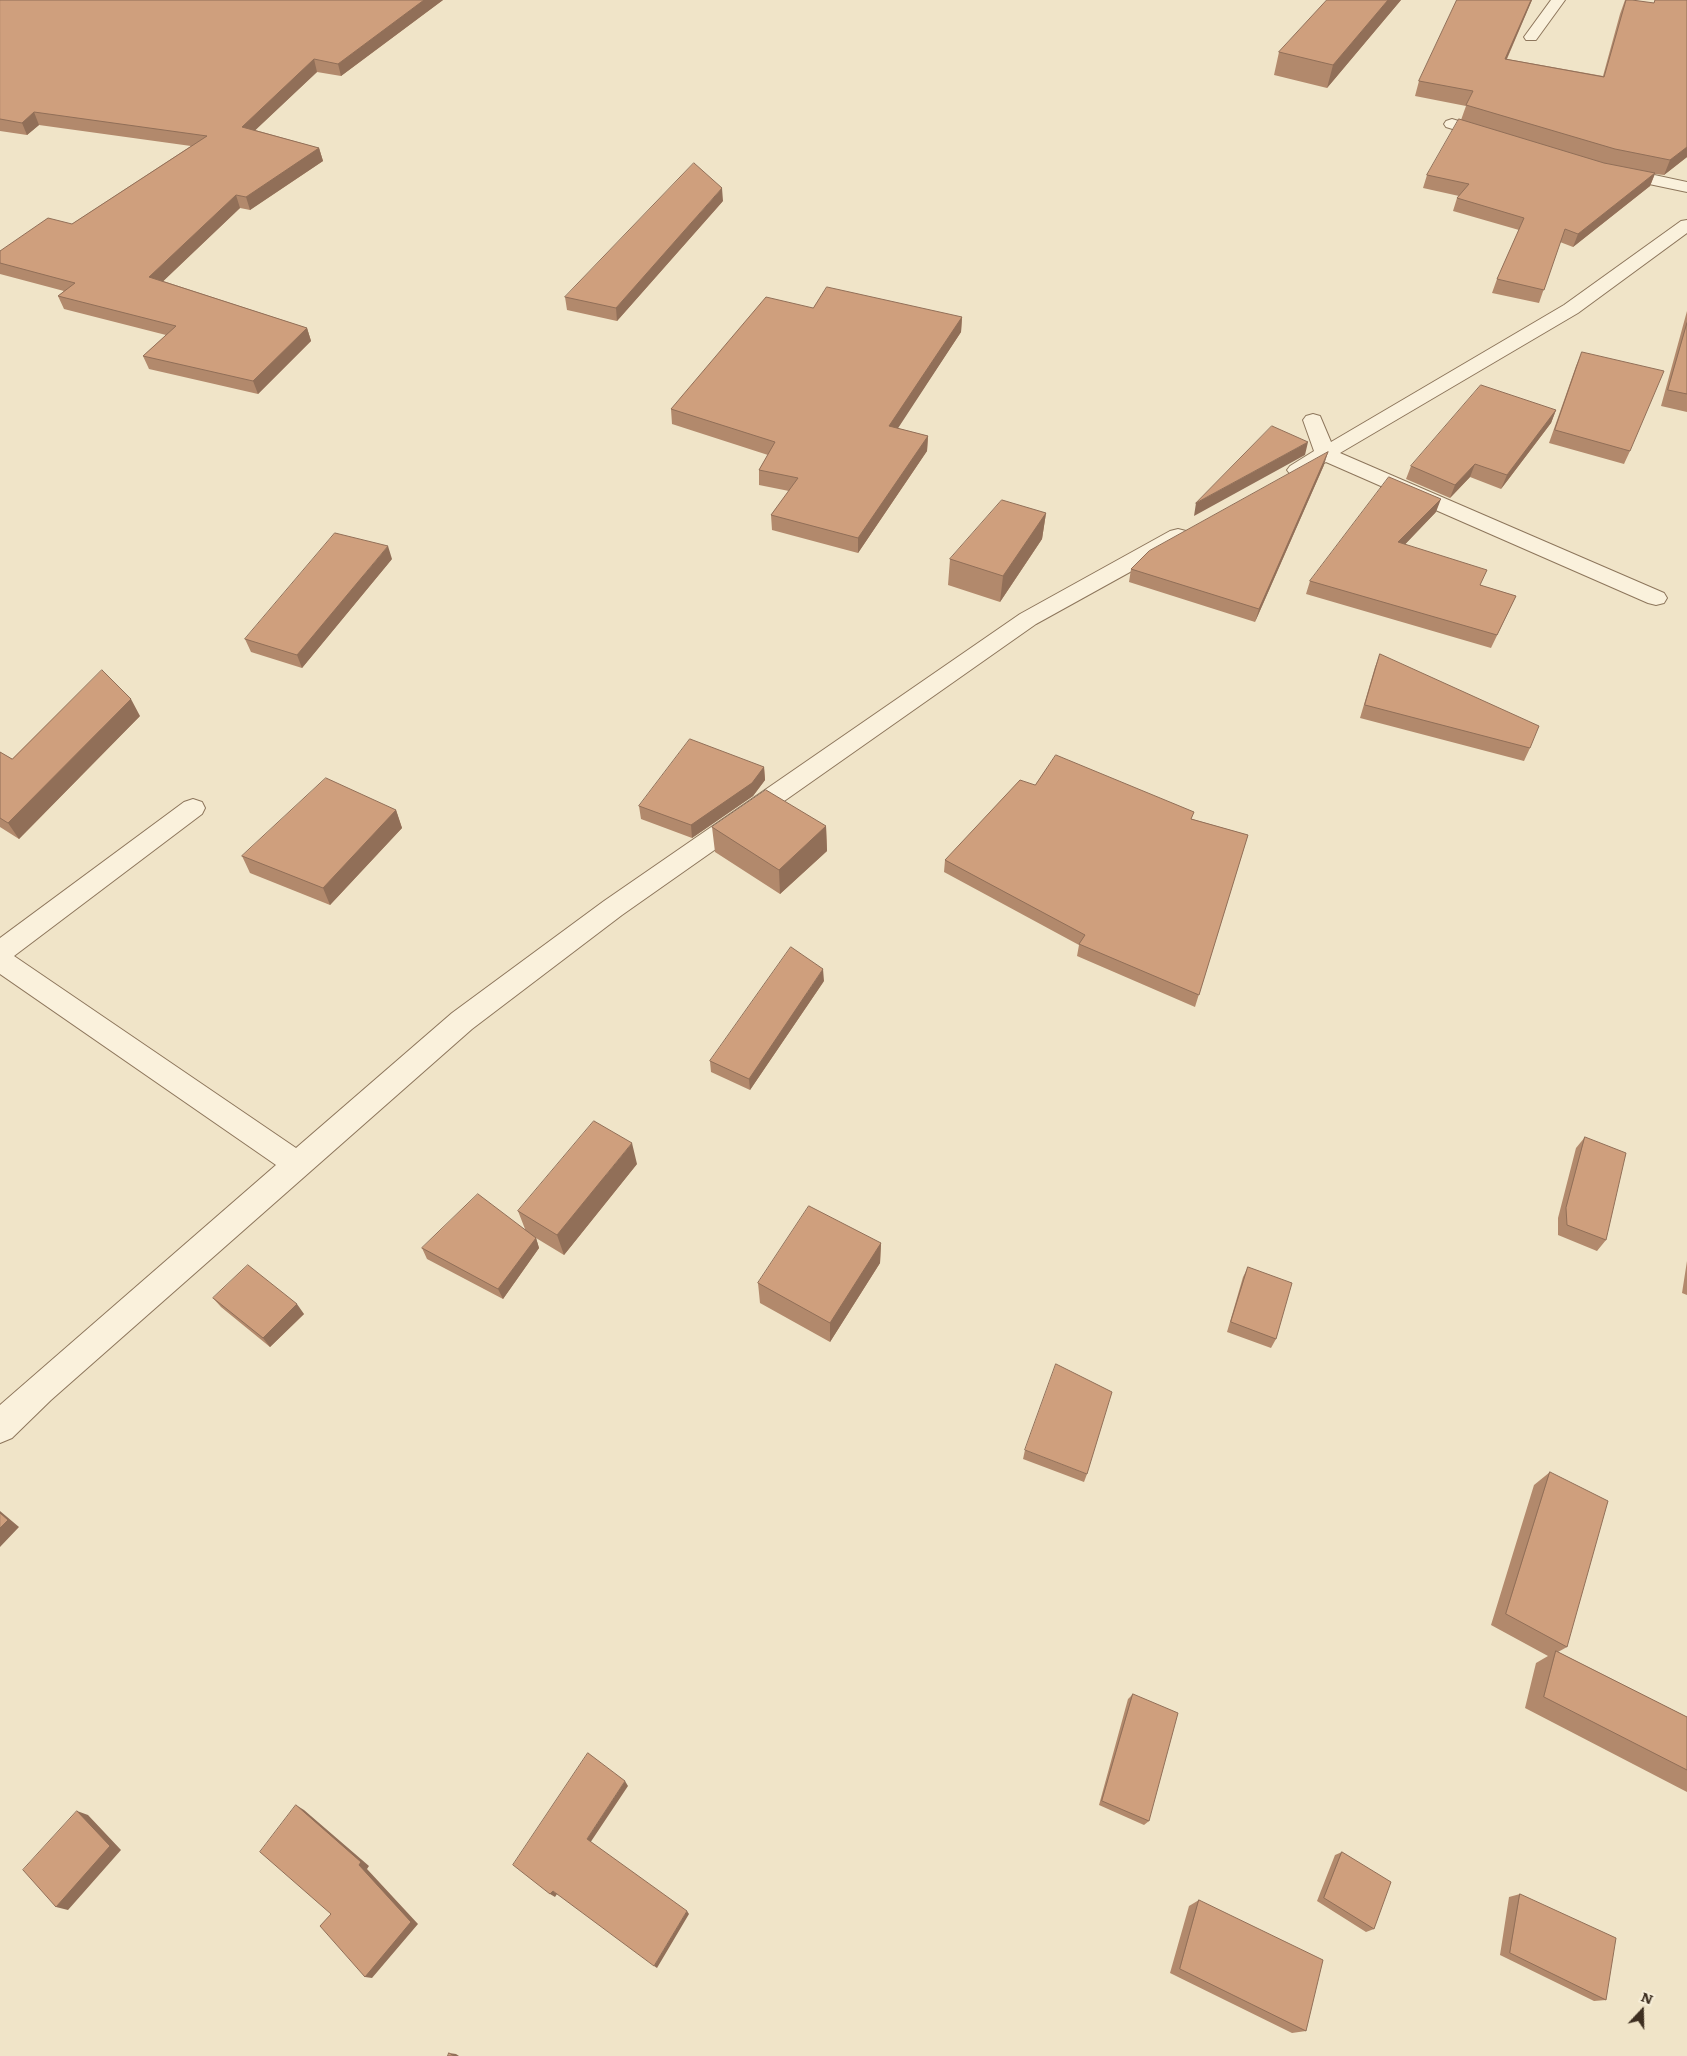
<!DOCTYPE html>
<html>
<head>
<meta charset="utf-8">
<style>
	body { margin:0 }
	#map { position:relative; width:1687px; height:2056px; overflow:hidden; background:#f0e4c8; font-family:Literata,serif }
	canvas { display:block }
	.north { position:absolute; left:1617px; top:1986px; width:50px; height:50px; -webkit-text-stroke:4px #f7eed8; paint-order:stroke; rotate:21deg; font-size:14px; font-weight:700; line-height:20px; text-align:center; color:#3d2e20 }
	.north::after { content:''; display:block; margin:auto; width:18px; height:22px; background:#3d2e20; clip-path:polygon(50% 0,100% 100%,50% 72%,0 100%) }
</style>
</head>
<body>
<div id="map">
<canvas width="1687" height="2056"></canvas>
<div class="north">N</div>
</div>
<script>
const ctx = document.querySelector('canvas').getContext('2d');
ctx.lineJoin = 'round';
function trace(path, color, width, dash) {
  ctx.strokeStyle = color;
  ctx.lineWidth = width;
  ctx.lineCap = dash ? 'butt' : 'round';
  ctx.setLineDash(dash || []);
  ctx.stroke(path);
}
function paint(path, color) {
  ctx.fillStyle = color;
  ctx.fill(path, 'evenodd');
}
const minor = new Path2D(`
	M 1551,0 L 1565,0 L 1536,40 L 1526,40 L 1524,37 Z
	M 1452,119 L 1498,133 L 1500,136 L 1498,139 L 1492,141 L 1446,127 L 1444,124 L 1446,121 Z
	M 1617,167 L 1687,182 L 1687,192 L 1611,176 L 1609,172 L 1611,168 Z
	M 1687,220 L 1687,233 L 1578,313 L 1340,453 L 1664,593 L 1667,598 L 1664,603 L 1656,605 L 1648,603 L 1326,462 C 1314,469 1304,478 1290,474 L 1287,470 L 1290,466 L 1314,451 L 1303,420 L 1306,416 L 1313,414 L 1320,416 L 1331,442 L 1564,305 L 1681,221 Z
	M 1178,529 L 1186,531 L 1189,536 L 1186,541 L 1036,624 L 622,915 L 472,1029 L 51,1400 L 12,1438 L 0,1443 L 0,1405 L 276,1165 L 0,974 L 0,938 L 184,802 L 193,799 L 202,802 L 205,808 L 202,814 L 14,956 L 296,1148 L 452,1013 L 604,901 L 1020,614 L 1170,531 Z`);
trace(minor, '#8d765c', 2);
paint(minor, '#faf1dc');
paint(new Path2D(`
	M 0,0 L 443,0 L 341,76 L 317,72 L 255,130 L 319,148 L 323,161 L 250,210 L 240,208 L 163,281 L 307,328 L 311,341 L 258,394 L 149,369 L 143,356 L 166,335 L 64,309 L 58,296 L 64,291 L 0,274 L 0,251 L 72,224 L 191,146 L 39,125 L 27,135 L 0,131 Z
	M 1327,0 L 1401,0 L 1327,88 L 1274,75 L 1279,52 Z
	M 1457,0 L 1532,0 L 1507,59 L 1603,76 L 1620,14 L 1625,0 L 1654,3 L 1655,0 L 1687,0 L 1687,157 L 1664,175 L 1655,174 L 1650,186 L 1573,247 L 1560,242 L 1539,303 L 1492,293 L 1497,279 L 1519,230 L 1453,211 L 1457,198 L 1459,196 L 1423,188 L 1427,175 L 1461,120 L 1466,106 L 1415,96 L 1419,81 Z
	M 723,201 L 617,321 L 567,310 L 565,297 Z
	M 813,308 L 962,317 L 961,332 L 897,428 L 928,436 L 927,451 L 858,553 L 772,530 L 771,515 L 789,491 L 759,485 L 759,470 L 768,455 L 672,424 L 671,409 Z
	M 1687,311 L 1687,412 L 1661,406 Z
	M 1582,352 L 1630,451 L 1624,464 L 1549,443 L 1576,366 Z
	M 1556,410 L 1551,423 L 1501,489 L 1470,477 L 1450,498 L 1406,479 L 1411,466 Z
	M 1324,465 L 1255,622 L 1129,582 L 1131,569 Z
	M 1436,512 L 1405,544 L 1480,585 L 1516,596 L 1491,648 L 1306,594 L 1310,581 Z
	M 1046,513 L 1042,539 L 1000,602 L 948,585 L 950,559 Z
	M 392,559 L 302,668 L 251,652 L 245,639 Z
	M 1380,654 L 1530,748 L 1524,761 L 1360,718 L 1375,667 Z
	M 140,716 L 19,839 L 0,827 L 0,752 L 12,759 Z
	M 764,767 L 765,780 L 753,796 L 692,838 L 641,819 L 639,806 Z
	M 1035,785 L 1192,819 L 1248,835 L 1195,1007 L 1077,956 L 1079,945 L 944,872 L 945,860 Z
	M 396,810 L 402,828 L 330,905 L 250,873 L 242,856 Z
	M 826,826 L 827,851 L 780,894 L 715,852 L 712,827 Z
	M 824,981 L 750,1090 L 711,1072 L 710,1061 Z
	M 1585,1137 L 1606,1240 L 1597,1251 L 1558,1235 L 1558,1218 L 1576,1148 Z
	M 637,1164 L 564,1255 L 536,1238 L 539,1248 L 503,1299 L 427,1259 L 422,1248 L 525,1229 L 518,1211 Z
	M 881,1243 L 880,1263 L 830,1342 L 760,1303 L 758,1283 Z
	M 1687,1261 L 1687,1295 L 1682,1293 Z
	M 1248,1267 L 1276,1339 L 1271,1348 L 1227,1332 L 1243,1277 Z
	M 213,1298 L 304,1314 L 270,1347 L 221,1307 Z
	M 1025,1450 L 1087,1474 L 1084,1482 L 1023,1459 Z
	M 1550,1472 L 1567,1647 L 1558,1652 L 1687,1717 L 1687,1792 L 1525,1708 L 1536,1663 L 1548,1656 L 1491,1625 L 1534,1485 Z
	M 1133,1694 L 1149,1821 L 1144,1825 L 1099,1805 L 1128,1699 Z
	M 1342,1852 L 1374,1929 L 1366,1932 L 1317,1901 L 1335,1855 Z
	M 1520,1894 L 1606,2000 L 1594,2001 L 1500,1955 L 1509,1897 Z
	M 1199,1900 L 1306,2031 L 1292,2033 L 1170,1973 L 1189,1906 Z`), '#b2896c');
paint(new Path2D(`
	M 424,0 L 443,0 L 341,76 L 338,64 Z
	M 1388,0 L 1401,0 L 1327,88 L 1333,65 Z
	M 1531,0 L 1532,0 L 1500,74 L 1505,59 Z
	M 314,59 L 317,72 L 246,139 L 242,127 Z
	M 34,112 L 39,125 L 27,135 L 22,123 Z
	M 1687,147 L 1687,157 L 1664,175 L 1670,160 Z
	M 319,148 L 323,161 L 250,210 L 246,197 Z
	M 1655,173 L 1650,186 L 1573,247 L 1578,234 Z
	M 722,188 L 723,201 L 617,321 L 616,308 Z
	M 236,195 L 240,208 L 154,290 L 149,277 Z
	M 962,317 L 961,332 L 889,442 L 889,426 Z
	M 307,328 L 311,341 L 258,394 L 253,381 Z
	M 1556,410 L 1551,423 L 1501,489 L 1507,475 Z
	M 928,436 L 927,451 L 858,553 L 858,538 Z
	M 1308,442 L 1305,455 L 1194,516 L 1196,503 Z
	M 1328,452 L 1324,465 L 1255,622 L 1259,609 Z
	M 1475,464 L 1470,477 L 1450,498 L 1455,485 Z
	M 1441,499 L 1436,512 L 1394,556 L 1398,542 Z
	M 1046,513 L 1042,539 L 1000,602 L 1003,576 Z
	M 388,546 L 392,559 L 302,668 L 297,655 Z
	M 131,699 L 140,716 L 19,839 L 8,823 Z
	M 764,767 L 765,780 L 753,796 L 692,838 L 691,825 Z
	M 396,810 L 402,828 L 330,905 L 323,888 Z
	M 826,826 L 827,851 L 780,894 L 779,870 Z
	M 823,969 L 824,981 L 750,1090 L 749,1079 Z
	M 632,1143 L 637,1164 L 564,1255 L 557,1235 Z
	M 536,1238 L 539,1248 L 503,1299 L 498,1289 Z
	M 881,1243 L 880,1263 L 830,1342 L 830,1323 Z
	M 297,1304 L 304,1314 L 270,1347 L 263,1338 Z
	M 0,1511 L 19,1527 L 0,1547 Z
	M 625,1781 L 628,1786 L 590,1843 L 587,1839 Z
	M 296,1805 L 304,1810 L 369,1866 L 367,1869 L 418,1924 L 372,1978 L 365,1977 L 359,1865 Z
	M 77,1811 L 88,1815 L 121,1850 L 68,1910 L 56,1907 Z
	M 553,1891 L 557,1894 L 555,1897 L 550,1894 Z
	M 687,1911 L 689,1914 L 657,1968 L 654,1966 Z
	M 449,2053 L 456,2054 L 459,2056 L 454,2056 Z`), '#916f58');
const building = new Path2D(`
	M 0,0 L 424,0 L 338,64 L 314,59 L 242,127 L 319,148 L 246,197 L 236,195 L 149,277 L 307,328 L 253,381 L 143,356 L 176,326 L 58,296 L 75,283 L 0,263 L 0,251 L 48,218 L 72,224 L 207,136 L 34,112 L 22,123 L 0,119 Z
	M 1327,0 L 1388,0 L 1333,65 L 1279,52 Z
	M 1457,0 L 1531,0 L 1505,59 L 1604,77 L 1626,0 L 1632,0 L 1654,3 L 1655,0 L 1687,0 L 1687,147 L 1670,160 L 1615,149 L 1466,105 L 1473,91 L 1419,81 Z
	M 1459,119 L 1604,163 L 1655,173 L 1578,234 L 1565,229 L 1544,290 L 1497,279 L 1524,218 L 1457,198 L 1469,184 L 1427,175 Z
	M 694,163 L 722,188 L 616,308 L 565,297 Z
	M 827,287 L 962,317 L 889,426 L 928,436 L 858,538 L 771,515 L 798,478 L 759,470 L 775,442 L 671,409 L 766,297 L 813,308 Z
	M 1687,323 L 1687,394 L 1668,390 Z
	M 1582,352 L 1664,371 L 1630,451 L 1555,430 Z
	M 1481,385 L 1556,410 L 1507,475 L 1475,464 L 1455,485 L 1411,466 Z
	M 1272,426 L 1308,442 L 1196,503 Z
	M 1328,452 L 1259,609 L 1131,569 L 1149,551 Z
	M 1389,477 L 1441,499 L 1398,542 L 1487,570 L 1480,585 L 1516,596 L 1497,635 L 1310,581 Z
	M 1002,500 L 1046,513 L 1003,576 L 950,559 Z
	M 335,533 L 388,546 L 297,655 L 245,639 Z
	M 1380,654 L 1539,726 L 1530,748 L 1365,705 Z
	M 102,670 L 131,699 L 8,823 L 0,818 L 0,752 L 12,759 Z
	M 690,739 L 764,767 L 752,783 L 691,825 L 639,806 Z
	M 1056,755 L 1194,812 L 1191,819 L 1248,835 L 1199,995 L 1079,944 L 1085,935 L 945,860 L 1020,780 L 1035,785 Z
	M 326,778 L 396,810 L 323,888 L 242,856 Z
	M 766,790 L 826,826 L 779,870 L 712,827 Z
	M 791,947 L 823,969 L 749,1079 L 710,1061 Z
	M 594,1121 L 632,1143 L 557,1235 L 518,1211 Z
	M 1585,1137 L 1626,1153 L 1606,1240 L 1567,1225 L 1566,1208 Z
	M 478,1194 L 536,1238 L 498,1289 L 422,1248 Z
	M 809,1206 L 881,1243 L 830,1323 L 758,1283 Z
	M 248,1265 L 297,1304 L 263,1338 L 213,1298 Z
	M 1248,1267 L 1292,1283 L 1276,1339 L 1231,1322 Z
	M 1056,1364 L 1112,1392 L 1087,1474 L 1025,1450 Z
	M 1550,1472 L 1608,1501 L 1567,1647 L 1506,1614 Z
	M 0,1513 L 8,1520 L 0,1528 Z
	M 1556,1651 L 1687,1717 L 1687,1770 L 1544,1697 Z
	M 1133,1694 L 1178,1713 L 1149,1821 L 1102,1801 Z
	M 588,1753 L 625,1781 L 587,1839 L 687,1911 L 654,1966 L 553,1891 L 550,1894 L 513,1865 Z
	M 296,1805 L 361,1862 L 359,1865 L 411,1922 L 365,1977 L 320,1926 L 331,1914 L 260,1852 Z
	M 77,1811 L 110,1846 L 56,1907 L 23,1870 Z
	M 1342,1852 L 1391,1882 L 1374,1929 L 1324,1898 Z
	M 1520,1894 L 1616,1938 L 1606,2000 L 1510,1953 Z
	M 1199,1900 L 1323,1960 L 1306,2031 L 1180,1969 Z
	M 449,2053 L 454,2056 L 448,2056 Z`);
paint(building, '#cf9f7d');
trace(building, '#916f58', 1);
</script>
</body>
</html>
